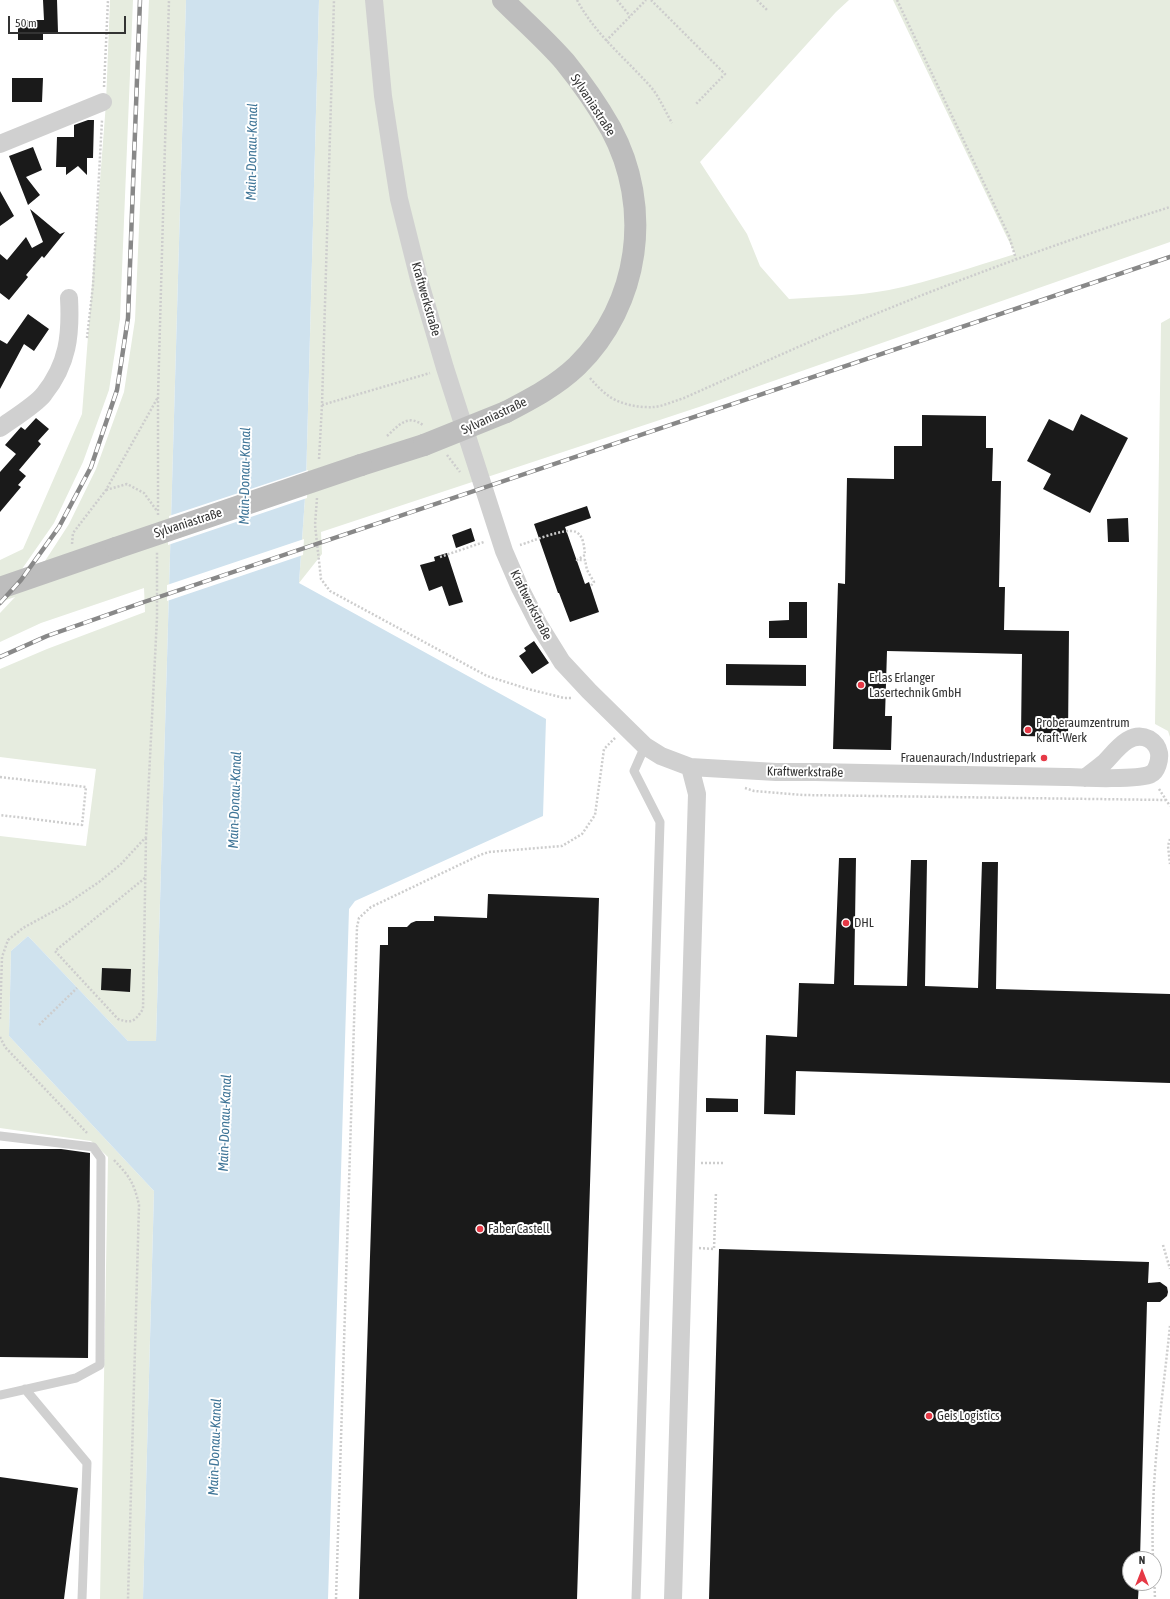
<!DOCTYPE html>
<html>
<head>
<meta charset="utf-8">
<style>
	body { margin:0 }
	#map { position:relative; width:1170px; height:1599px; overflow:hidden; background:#fff; font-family:"Asap Condensed",sans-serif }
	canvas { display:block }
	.north { position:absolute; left:1122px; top:1551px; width:40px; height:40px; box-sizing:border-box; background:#fff; border:1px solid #adadad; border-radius:50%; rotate:0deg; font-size:11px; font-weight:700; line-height:16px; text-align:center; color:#333 }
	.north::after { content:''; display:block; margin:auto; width:14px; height:18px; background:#e63946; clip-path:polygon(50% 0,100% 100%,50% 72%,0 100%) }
	.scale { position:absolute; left:8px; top:16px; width:118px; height:18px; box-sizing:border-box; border:2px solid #333; border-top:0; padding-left:5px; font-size:12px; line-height:14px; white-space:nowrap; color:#333; -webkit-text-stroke:3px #fff; paint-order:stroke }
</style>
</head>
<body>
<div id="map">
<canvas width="1170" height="1599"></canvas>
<div class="north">N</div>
<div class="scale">50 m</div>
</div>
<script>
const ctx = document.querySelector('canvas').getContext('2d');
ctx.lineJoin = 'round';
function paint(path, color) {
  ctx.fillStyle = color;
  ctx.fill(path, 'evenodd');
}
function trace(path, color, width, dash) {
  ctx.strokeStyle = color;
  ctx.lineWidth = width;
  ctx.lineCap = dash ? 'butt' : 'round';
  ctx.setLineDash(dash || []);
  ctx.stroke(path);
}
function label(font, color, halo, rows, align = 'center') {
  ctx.font = font + ' "Asap Condensed",sans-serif';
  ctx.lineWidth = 4;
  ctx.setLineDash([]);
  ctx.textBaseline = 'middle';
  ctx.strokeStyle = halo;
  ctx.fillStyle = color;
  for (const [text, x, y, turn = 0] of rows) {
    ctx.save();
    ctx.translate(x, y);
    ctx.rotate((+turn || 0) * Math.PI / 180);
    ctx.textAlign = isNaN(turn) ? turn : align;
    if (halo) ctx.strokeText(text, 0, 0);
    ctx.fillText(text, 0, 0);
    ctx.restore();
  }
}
paint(new Path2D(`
	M 110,0 L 133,0 L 120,319 L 109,390 L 83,462 L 54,523 L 22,569 L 45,561 L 69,524 L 96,469 L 124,392 L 135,320 L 149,0 L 186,0 L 156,1041 L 128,1041 L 28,936 L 11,951 L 9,1036 L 154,1191 L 143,1599 L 100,1599 L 108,1157 L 91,1141 L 0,1128 L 0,836 L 86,846 L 96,769 L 0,757 L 0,669 L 47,649 L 145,612 L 144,588 L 41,623 L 0,642 L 0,613 L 15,597 L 0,602 L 0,560 L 23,549 L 82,414 L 106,103 Z
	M 319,0 L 849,0 L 836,12 L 700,162 L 747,234 L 760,266 L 789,299 C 822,297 856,296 889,290 C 932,281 973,267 1015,254 L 893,0 L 1170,0 L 1170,242 L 699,407 L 321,532 L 322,554 L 299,583 L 306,483 Z
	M 1170,318 L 1170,737 L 1168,731 L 1155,724 L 1161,323 Z`), '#e6ecdf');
paint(new Path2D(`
	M 186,0 L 319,0 L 306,483 L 299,583 L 546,719 L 543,816 L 355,901 L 349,909 L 328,1599 L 143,1599 L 154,1191 L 9,1036 L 11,951 L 28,936 L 128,1041 L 156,1041 Z`), '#cfe2ee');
paint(new Path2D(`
	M 308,470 L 307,498 L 168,545 L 169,516 Z
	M 304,539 L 303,555 L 167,601 L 167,585 Z`), '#fff');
paint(new Path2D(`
	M 43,0 L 57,0 L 58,32 L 43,33 L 43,40 L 18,40 L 18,20 L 44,20 Z
	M 12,78 L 43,78 L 42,102 L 12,102 Z
	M 88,120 L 94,120 L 93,158 L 87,158 L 87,175 L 78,166 L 66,175 L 66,167 L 56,167 L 57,137 L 74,137 L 74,125 Z
	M 33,147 L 42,170 L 26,177 L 40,195 L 28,205 L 9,156 Z
	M 0,191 L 14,216 L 0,226 Z
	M 30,209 L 60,234 L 65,232 L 44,258 L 42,256 L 26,275 L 28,277 L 9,300 L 0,293 L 0,254 L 7,260 L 26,237 L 32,248 L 43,242 Z
	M 28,314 L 49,329 L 34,351 L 24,344 L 0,389 L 0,340 L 7,344 Z
	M 1081,414 L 1128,438 L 1090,513 L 1043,489 L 1051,474 L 1027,461 L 1049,419 L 1073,431 Z
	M 922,415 L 986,416 L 986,448 L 993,448 L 992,481 L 1001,481 L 999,587 L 1005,587 L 1004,630 L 1069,631 L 1068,737 L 1021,736 L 1022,654 L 887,651 L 885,716 L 892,716 L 891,750 L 833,749 L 838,583 L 845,584 L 847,478 L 894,479 L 894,446 L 922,446 Z
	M 36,418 L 49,429 L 38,441 L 41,444 L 19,470 L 26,476 L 18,485 L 21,487 L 0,512 L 0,472 L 16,454 L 5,445 L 21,427 L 25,430 Z
	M 587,506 L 591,518 L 565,527 L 585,584 L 589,582 L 599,612 L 570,622 L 559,593 L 558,593 L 534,524 Z
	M 1128,518 L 1129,542 L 1108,542 L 1107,519 Z
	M 471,528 L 475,541 L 456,548 L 452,535 Z
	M 447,553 L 463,602 L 449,606 L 442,586 L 429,591 L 420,565 L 435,561 L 434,557 Z
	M 789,602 L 807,602 L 807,638 L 769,638 L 769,621 L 789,620 Z
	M 534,641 L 549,663 L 532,674 L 519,656 L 526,651 L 524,648 Z
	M 726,664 L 806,665 L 806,686 L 726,685 Z
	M 839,858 L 856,858 L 854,985 L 907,986 L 911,860 L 927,860 L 925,986 L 978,988 L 982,862 L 998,862 L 996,989 L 1170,994 L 1170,1083 L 796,1071 L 795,1115 L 764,1114 L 766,1035 L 797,1037 L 799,983 L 834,984 Z
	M 488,894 L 599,898 L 577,1599 L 359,1599 L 380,945 L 388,945 L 388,927 L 407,927 L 411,923 L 416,921 L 434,921 L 434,916 L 487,918 Z
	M 102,968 L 131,969 L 130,992 L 101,990 Z
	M 706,1098 L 738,1099 L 738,1112 L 706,1112 Z
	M 0,1149 L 61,1149 L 90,1153 L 88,1358 L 0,1357 Z
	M 719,1249 L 1149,1262 L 1148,1283 L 1160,1282 L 1167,1287 L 1168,1292 L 1167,1296 L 1160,1302 L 1147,1302 L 1140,1559 L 1130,1559 L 1130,1583 L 1139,1583 L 1138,1599 L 709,1599 Z
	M 0,1477 L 78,1488 L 64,1599 L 0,1599 Z`), '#1a1a1a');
trace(new Path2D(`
	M 577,0 C 595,34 625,58 650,86 C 659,96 665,111 672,123
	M 617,0 L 630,16
	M 651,0 L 725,74 L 695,105
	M 757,0 L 768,11
	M 897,0 L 1009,236 L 1016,259
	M 606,41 L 646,0
	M 104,87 L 108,0
	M 87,338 L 93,285 L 102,120
	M 590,378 C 595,384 600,389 606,394 C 618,404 638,408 654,407 C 664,406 674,401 684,398 C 756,366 827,333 900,304 C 989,268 1079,236 1170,207
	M 322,405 L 430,373
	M 387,436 C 399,425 408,413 424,426
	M 447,455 L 460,472
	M 319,459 L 322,405 L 334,0
	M 106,490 L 127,484 L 144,493 L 157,511
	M 317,498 L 315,525 L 321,579 L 330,591 L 487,676 L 528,689 L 564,698 L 572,698
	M 158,515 L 158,397 L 169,0
	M 72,544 L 73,533 L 106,490 L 158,397
	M 520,545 C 531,542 565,527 576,532 C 584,536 584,547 585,555 L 577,560 L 585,560 L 587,570 L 594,582 L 590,587
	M 440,557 L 484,542
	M 0,777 L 86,787 L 82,825 L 0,815
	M 745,788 L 754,791 L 803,795 L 1166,800
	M 1159,789 L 1170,806
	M 1170,839 L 1168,846 L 1170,864
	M 145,878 L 55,951 L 118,1019 C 132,1024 135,1021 143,1009 L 146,837
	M 0,1019 L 2,957 L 8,940 L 23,928 L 65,905 L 99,882 L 121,864 L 146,837 L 157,618 L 157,552
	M 39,1025 L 77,988
	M 0,1037 L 5,1047 L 88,1134
	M 114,1160 C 130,1177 134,1183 139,1205 L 128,1599
	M 701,1163 L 724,1163
	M 1163,1245 L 1170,1269
	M 699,1248 L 714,1249 L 716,1192
	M 1153,1559 C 1150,1481 1162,1403 1170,1326
	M 1154,1571 L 1155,1599
	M 336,1599 L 357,927 L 359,918 L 371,907 L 480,855 L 489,852 L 562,846 L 582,834 L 595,815 L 604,749 L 615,738`), '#cdcdcd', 2.5, [2, 2]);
trace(new Path2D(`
	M 0,1136 L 93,1147 L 101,1158 L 100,1365 L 76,1378 L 0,1395
	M 25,1389 L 87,1463 L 82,1599
	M 636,1599 L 660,822 L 634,771 L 645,746`), '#d0d0d0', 9);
trace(new Path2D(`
	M 374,0 L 383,96 L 392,155 L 399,199 L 420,283 L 445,368 L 504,551 L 520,588 L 539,625 L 562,662 L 589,691 L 645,746 L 661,756 L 690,767 L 776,772 L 815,772 C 899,774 984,776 1069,777 C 1084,778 1140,780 1151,774 C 1157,771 1160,760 1159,753 C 1158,747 1154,742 1149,739 C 1130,729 1115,752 1104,763 C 1098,768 1091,773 1085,778
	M 0,144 L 103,102
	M 0,428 C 11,420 37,404 44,394 C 68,364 71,335 69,298
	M 673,1599 L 697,794 L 690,767`), '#d0d0d0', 18);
trace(new Path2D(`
	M 503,0 C 524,21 546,40 565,62 C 582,83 598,106 611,129 C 653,207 640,304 577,366 C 556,386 531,399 506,412
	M 361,465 L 424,445
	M 0,588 L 116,548`), '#bdbdbd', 22);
const rail = new Path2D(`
	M 0,603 L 21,580 L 59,527 L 91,467 L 117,390 L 128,318 L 140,0
	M 0,657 L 47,636 L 144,602 L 1170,257`);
trace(rail, '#888', 4.5);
trace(rail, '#fff', 3, [9]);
trace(new Path2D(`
	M 424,445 L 506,412
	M 116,548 L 361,465`), '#bdbdbd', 22);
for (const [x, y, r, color] of [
	[861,685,4,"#e63946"],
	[1028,730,4,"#e63946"],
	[1044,758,4,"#e63946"],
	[846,923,4,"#e63946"],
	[480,1229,4,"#e63946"],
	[929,1416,4,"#e63946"]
]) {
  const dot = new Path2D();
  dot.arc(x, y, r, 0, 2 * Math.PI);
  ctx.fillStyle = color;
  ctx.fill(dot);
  trace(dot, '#fff', 1.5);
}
label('13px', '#333', '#fff', [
	["Sylvaniastraße",593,105,57],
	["Kraftwerkstraße",426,299,74],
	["Sylvaniastraße",494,416,-25],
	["Sylvaniastraße",188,523,-18],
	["Kraftwerkstraße",531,605,63],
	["Kraftwerkstraße",805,772,1]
]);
label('13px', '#333', '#fff', [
	["Erlas Erlanger",869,678],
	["Lasertechnik GmbH",869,693],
	["Proberaumzentrum",1036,723],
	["Kraft-Werk",1036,738],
	["Frauenaurach/Industriepark",1036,758,"right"],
	["DHL",854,923],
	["Faber Castell",488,1229],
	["Geis Logistics",937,1416]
], 'left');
label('italic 14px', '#3f7597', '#fff', [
	["Main-Donau-Kanal",252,152,-89],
	["Main-Donau-Kanal",245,476,-89],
	["Main-Donau-Kanal",235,800,-88],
	["Main-Donau-Kanal",225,1123,-88],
	["Main-Donau-Kanal",215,1447,-88]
]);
</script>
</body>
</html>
